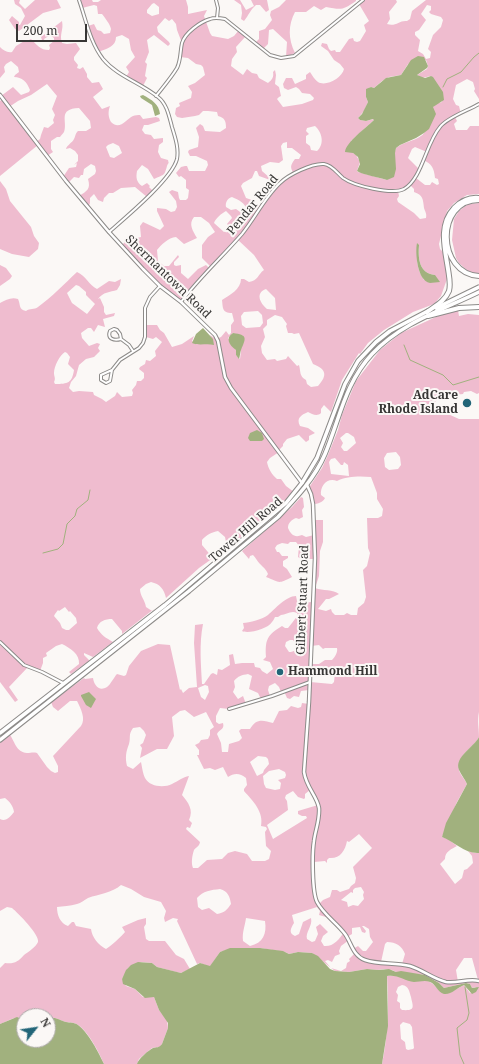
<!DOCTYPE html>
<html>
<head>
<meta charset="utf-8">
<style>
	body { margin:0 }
	#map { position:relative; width:479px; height:1064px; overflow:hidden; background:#fbf8f6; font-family:"Noto Serif",serif }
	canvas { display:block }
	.north { position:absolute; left:16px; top:1008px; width:40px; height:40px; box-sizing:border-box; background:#fbf8f6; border:1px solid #adaaa9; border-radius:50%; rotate:60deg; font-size:11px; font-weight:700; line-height:16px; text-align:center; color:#373635 }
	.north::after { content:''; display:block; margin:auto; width:14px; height:18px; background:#226578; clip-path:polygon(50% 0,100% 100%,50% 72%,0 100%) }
	.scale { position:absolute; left:16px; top:24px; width:71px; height:18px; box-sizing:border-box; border:2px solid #373635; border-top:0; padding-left:5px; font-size:12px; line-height:14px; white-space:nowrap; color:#373635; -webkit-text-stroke:3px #fbf8f6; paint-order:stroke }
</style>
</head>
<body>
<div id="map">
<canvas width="479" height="1064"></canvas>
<div class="north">N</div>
<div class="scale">200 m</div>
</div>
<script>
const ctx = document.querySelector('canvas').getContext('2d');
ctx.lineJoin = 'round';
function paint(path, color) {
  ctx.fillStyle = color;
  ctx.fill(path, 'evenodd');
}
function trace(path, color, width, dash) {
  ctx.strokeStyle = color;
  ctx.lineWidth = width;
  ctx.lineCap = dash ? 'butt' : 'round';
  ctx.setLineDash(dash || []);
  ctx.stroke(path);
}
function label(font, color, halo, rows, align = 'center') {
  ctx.font = font + ' "Noto Serif",serif';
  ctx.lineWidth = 4;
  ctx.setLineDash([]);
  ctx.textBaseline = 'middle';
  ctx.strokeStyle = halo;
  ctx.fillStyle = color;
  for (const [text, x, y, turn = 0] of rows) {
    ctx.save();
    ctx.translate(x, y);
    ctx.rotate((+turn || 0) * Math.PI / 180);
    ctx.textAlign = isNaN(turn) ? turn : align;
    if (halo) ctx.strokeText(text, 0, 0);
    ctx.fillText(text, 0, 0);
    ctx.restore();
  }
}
paint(new Path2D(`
	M 14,0 L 20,0 L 19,3 L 25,9 L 35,0 L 57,0 L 61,8 L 43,13 L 19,31 L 15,29 L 9,20 L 12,16 L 19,22 L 19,25 L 20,25 L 25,16 L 21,8 L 15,4 Z
	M 79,0 L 92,0 L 93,2 L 98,2 L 101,0 L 186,0 L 188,7 L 188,14 L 207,10 L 204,16 L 210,33 L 212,36 L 228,39 L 234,36 L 239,30 L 246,36 L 236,47 L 237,52 L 232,59 L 231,66 L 243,75 L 247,69 L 252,73 L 257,74 L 259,78 L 268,83 C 272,80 274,77 273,72 L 275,70 L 276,75 L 275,84 L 279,87 L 281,96 L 279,97 L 277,99 L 283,107 L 302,104 L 313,100 L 314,98 L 310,94 L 302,93 L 299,89 L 296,87 L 288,90 L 284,88 L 283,84 L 286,78 L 292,78 L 295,84 L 306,79 L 306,75 L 310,72 C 312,75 315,80 318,82 C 326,87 342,78 344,69 L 340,64 L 334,60 L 328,51 L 321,46 L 322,43 L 327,44 L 329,49 L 331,51 L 335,50 L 336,52 L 340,52 L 349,39 L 353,38 L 354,41 L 357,42 L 360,41 L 366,31 L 364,25 L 369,21 L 359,4 L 364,0 L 396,0 L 397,2 L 389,12 L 390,19 L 387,24 C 396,27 399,20 407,21 L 410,19 L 412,11 L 426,0 L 479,0 L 479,99 L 474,91 L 475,89 L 473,82 L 467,79 L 456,85 L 453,99 L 456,105 L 459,106 L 461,114 L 455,117 L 457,121 L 454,124 L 456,130 L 467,130 L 470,126 L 479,126 L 479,194 L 467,195 L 454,203 L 447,211 L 439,244 L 440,249 L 444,253 L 447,279 L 441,296 L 434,304 L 413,312 L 384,330 L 368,343 L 360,354 L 359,353 L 342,380 L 331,412 L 324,405 L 321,409 L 321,413 C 317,417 312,414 308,412 C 301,415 296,418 300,426 L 308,428 L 315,433 L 309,436 L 309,440 L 306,442 L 299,435 L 287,439 L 283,444 L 283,446 L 279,450 L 279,452 L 270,458 L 267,462 C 268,468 272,475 277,479 L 281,479 L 286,486 L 294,492 L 264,519 L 225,550 L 223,547 L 226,542 L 225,537 L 218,531 C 212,532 206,535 202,540 L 202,545 L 213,558 L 199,568 L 166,598 C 164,589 160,584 151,582 L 146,584 L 140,589 C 140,596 145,600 146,607 L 152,611 L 154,609 L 122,634 L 122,631 L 112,619 C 105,619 99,621 97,628 C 101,635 106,638 113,642 L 93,657 L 84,653 L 84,655 L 89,660 L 89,661 L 71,674 L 69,672 L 79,664 C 80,654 70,648 62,644 L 56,646 L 46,653 L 47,656 L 43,658 L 43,663 L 40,671 L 28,667 L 9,687 L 18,700 L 15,702 L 0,682 L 0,303 C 6,300 11,297 18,299 C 21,305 18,309 26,311 C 30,308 34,310 38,307 C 52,297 64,284 77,272 C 86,276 89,285 97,289 L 109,281 L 115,282 L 121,279 L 120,285 L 117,290 C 110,292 103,292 98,299 L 100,298 L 104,307 L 104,312 L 106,315 L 115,313 L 114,316 L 103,319 L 105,327 L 98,325 L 94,332 L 91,328 L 88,328 L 81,333 L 82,338 L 89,346 L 97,343 L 100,344 L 98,348 L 100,351 L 94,357 L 86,359 L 79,365 L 76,376 L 71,382 L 69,388 L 73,392 L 79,391 L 93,392 L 94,395 L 102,399 L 106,402 L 115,396 L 117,392 L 122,397 L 132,396 L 133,393 L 132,390 L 136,385 L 137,381 L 141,381 L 144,378 L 144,373 L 139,369 L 140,367 L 145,364 L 146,360 L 150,361 L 156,356 L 155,351 L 162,342 L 156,337 L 153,339 L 146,337 L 145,325 L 157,325 L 160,330 L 164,333 L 172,347 L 182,344 L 194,336 L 192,341 C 199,345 205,345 213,341 L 210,335 L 216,339 L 221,337 L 226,331 L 229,335 L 231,333 L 231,325 L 234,321 L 232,313 C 222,313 223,308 222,300 C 230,295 241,289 241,279 L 244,279 L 249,282 C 258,281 258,274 264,270 L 254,255 L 237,239 L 211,267 L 202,258 L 202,245 L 208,237 L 215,232 L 209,223 L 201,217 L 194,217 C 188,224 193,231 197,238 L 184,244 L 176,237 C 168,238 162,244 157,250 L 158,261 L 164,266 L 169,266 L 178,255 L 179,257 L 174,262 L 174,265 L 176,266 L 181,265 L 181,273 L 188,279 L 198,269 L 206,265 L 210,269 L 180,302 C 158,287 139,266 121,246 L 126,241 L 141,237 L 140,226 L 143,222 L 160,230 L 164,226 L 157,211 L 157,208 L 166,209 L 171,212 L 175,211 L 177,207 L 176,201 L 169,192 L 172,190 L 178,192 L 179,198 L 180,200 L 186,200 L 188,198 L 189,190 L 186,188 L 186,180 L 181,176 L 179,177 L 176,173 L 181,167 L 185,166 L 187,166 L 189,171 L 205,171 L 208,165 L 207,161 L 196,156 L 190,156 L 188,152 L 189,150 L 198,147 L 199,137 L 196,128 L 200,124 L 203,126 L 205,131 L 220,132 L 226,128 C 226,121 225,118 218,116 L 217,112 L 208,111 L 203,111 L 199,115 L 195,116 L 182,118 L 177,117 L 175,114 L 176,108 L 180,106 L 179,103 L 191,98 L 192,92 L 188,86 L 195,83 L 205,75 L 203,67 L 201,65 L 196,64 L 188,58 L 180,57 L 182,43 L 177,30 L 176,24 L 172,19 L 169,21 L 165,18 L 157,27 L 158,32 L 169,42 L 170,44 L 168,46 L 154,35 L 147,40 L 149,52 L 145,62 L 147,64 L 145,76 L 147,78 L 143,86 L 126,77 L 129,72 L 126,67 L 135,57 L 131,50 L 129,39 L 122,35 L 116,37 C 116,47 107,48 99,52 L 93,41 L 88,26 L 94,24 L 97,30 L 101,31 L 104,34 L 110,33 L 111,29 C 110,24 105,18 102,14 L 98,14 L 97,6 L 94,5 L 82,8 ZM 154,3 L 159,7 L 159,14 L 152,16 L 147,13 L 147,10 L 152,4 ZM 427,5 L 431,6 L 431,10 L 429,12 L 431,14 L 441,17 L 443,20 L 441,27 L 433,35 L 428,49 L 431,52 L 430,58 L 426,59 L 423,54 L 418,51 L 420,40 L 415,35 L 415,32 L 419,30 L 426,20 L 421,14 ZM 426,60 L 428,66 L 427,69 L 417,75 L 422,78 L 431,76 L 442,102 L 435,104 L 433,107 C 431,114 429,125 425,132 C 419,141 404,141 396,148 L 387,180 L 358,172 L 357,171 L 360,162 L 356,155 L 353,153 L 351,141 L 374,120 L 374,119 L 366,121 L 360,120 L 358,118 L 364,111 L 368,102 L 366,97 L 370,87 L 374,88 L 382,81 L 389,77 L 401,75 L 408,64 ZM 315,126 C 322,132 325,144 317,151 L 311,150 L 310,146 L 306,143 L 306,136 L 309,134 L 306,131 L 307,128 ZM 287,142 L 287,148 L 292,148 L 301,155 L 299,159 L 295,159 C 290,166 290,167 294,174 L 281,181 L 276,176 L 270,178 L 262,171 L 261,166 L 270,162 L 279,163 L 283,160 L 281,146 L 283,143 ZM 415,147 L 427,152 L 423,160 C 432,164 434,168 435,178 L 438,179 L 439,184 L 437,185 L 432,182 L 430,185 L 425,185 L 416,178 L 419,169 L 408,158 L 412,149 ZM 255,171 L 257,171 L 259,176 L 273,181 L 277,186 L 263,205 L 256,205 L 252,200 L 246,198 L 241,186 L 243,183 L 252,178 ZM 410,185 L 414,189 L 414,192 C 423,195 423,199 424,208 C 425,212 427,213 426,218 L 420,219 L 414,213 L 398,202 L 397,199 L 399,196 L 398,191 ZM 232,197 C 239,200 245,203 247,210 L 246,213 L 243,214 L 236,209 L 231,210 L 226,207 C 225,202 228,198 232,197 ZM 226,211 L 231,216 L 232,218 L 227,224 L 230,227 L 229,230 L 224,232 L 214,223 C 215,219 222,213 226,211 ZM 419,245 C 418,259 419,273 435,275 L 424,280 C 417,270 415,257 419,245 ZM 76,285 L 79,286 L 86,292 L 86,295 L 95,304 L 87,314 L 72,303 L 67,293 ZM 266,289 L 275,298 L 276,310 L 267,309 C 260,303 255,293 266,289 ZM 258,311 L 262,315 L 263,323 L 260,327 L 246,328 L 242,325 L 241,316 L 244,312 ZM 275,315 L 282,317 L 287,324 L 286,326 L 288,333 L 292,333 L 294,334 L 299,333 L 313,364 C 326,369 328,375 318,386 L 311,387 L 307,384 L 306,380 C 299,376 301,372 299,365 L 297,366 L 288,356 L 286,359 L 277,361 L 275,359 L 267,360 L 262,353 L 261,346 L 265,337 L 263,329 L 267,325 L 267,320 ZM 233,333 L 241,351 L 240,359 L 236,355 L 236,350 L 228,338 ZM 65,352 L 67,353 L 70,357 L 68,364 L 74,370 C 72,383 68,384 55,384 L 54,382 C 56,378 54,377 54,373 C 54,366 60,355 65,352 ZM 65,607 L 69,612 L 70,611 L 76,618 L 77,623 L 69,630 L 66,630 L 62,628 L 60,623 L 54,616 L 55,614 L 58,610 L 59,611 Z
	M 234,0 L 240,0 L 246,10 L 254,6 L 251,0 L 267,0 L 269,10 L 266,12 L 260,5 L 256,5 C 250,10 249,15 244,21 L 241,19 L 242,13 L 241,5 Z
	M 286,0 L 356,0 L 356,1 C 343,10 342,10 326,7 L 321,10 L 314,6 L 306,12 L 295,12 C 288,25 288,39 295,53 L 286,57 L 287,42 L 273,29 L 269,30 L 268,44 L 263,49 L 255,43 L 259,39 L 259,31 L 265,29 L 272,20 L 270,15 L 271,11 L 279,7 Z
	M 62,21 C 64,30 59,34 62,43 L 67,44 L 76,43 L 80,49 L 74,57 L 74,60 L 78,65 L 77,68 L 80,69 L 83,67 L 87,74 L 87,77 L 92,83 L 99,82 L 103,89 L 93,97 L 102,109 L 110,106 C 108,111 108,117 111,122 C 120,131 126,119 133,116 C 135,115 138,115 140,115 L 143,119 L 156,117 L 159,118 L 160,121 L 148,125 L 144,125 L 142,130 L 145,134 L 151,135 L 154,139 L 163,138 L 163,142 L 159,145 L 158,152 L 161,158 L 168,160 C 169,165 169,161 167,166 C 164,177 164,174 154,179 L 148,169 L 142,165 L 137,171 C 136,177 136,182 142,186 L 147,183 L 150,186 L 149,187 L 153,191 L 147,197 L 135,187 L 121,188 L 113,193 L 109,193 L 104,198 L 103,202 L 98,200 L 94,194 L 90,198 L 90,203 L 88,208 L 79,196 C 87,191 91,189 88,179 L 95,174 L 96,171 L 95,166 L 91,164 L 84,169 L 83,175 L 81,175 L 79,178 L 74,177 L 68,183 L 63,177 L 69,168 L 76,167 L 77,163 L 74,165 L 78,161 L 78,155 L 75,151 L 70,148 L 66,149 C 67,145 72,143 74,139 C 76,135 75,134 78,131 L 86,131 L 91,128 L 90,121 L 79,108 C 57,109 68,121 64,132 C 63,134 61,135 60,137 L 57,137 L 51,141 L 51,149 L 53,152 L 47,156 L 38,145 L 0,176 L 0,101 L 3,99 L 1,96 L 13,87 L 21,95 L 29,92 L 30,90 C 27,82 22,77 14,77 L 15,75 L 19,72 L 18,67 L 11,61 L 6,64 L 4,67 L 5,72 L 0,78 L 0,47 C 3,50 7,53 12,52 L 16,46 L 26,40 L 27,41 L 31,39 C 37,45 40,50 49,50 L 50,48 L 49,45 L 54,41 L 54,38 L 50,35 L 44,39 L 45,42 L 42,40 L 41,37 ZM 47,84 L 57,96 L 52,109 L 55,115 L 53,120 L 54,123 L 48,128 L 44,127 L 41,135 L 40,139 L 36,142 L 9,107 L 18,101 L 31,95 ZM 113,143 L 119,146 L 122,153 L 114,158 L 110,157 L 106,147 L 108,145 Z
	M 0,181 L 6,189 L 10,201 L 31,227 L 34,236 L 39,243 L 38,249 L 29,257 L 12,254 L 0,249 Z
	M 479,203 L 479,273 L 478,274 L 469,272 L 459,263 L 456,258 L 452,240 L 454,219 L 459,211 L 468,204 Z
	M 0,265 L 6,268 L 12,276 L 10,279 L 0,286 Z
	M 458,310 L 459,316 L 468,314 L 479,315 L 479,393 L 477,394 L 471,391 L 464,392 L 463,394 C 452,395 440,392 434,404 L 437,409 L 459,419 L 479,419 L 479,712 C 477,721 479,728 479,737 C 474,748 457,754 459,770 C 460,775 465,779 467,784 L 457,802 L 442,837 L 448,839 L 457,846 C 452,849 445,851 445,859 L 440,864 L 455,884 L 462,878 L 464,870 L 467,869 L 473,863 L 472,856 L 468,851 L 475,853 L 479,853 L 479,1064 L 382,1064 C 388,1036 389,1005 387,976 L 397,976 L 414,981 L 428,981 L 433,984 L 442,993 L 451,992 L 464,985 L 470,993 L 476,987 L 472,988 L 470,984 L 466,983 L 444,988 L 439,983 L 425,975 L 396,972 L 392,970 L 384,969 L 378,970 L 367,969 L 349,972 L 335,971 L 312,953 L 298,952 L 289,954 L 285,952 L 260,948 L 234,948 L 220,952 L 210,967 L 200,963 L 197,964 L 177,921 L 178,919 L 173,918 L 165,922 L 164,918 L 166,911 L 161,902 L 144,897 L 131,889 L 121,885 C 112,893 99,894 88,898 C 84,900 81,903 77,904 C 70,906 63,906 57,907 C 57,915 60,923 68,926 L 72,922 L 74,922 L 76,926 L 91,929 C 92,937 98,945 106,949 C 110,947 122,936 125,932 L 122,927 L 138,920 L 146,918 L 146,924 L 144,927 L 146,939 L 149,941 L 165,941 L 176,955 L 184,959 L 190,969 L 181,973 L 176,972 L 157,967 L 152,963 L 141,962 L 128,968 L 122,979 L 126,986 L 135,989 L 143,997 L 154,997 L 159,1010 L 167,1020 L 168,1028 L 162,1044 L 160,1047 L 152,1048 L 139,1059 L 137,1064 L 104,1064 C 100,1054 88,1031 78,1025 C 74,1022 70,1023 66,1022 C 59,1020 56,1016 48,1019 L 48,1016 L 24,1016 L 24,1020 C 16,1014 8,1022 0,1024 L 0,968 L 5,963 C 14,964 18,962 24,955 C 28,952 36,947 38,942 C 40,935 18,913 12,908 L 7,907 L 0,911 L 0,819 C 6,822 10,817 14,812 C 13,806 10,802 5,798 L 0,799 L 0,743 L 10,735 C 15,742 16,752 27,753 C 31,753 33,752 37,753 L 47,767 L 51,771 L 55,773 L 58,772 L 58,766 L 53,756 L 81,726 C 86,719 81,709 77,701 L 70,701 L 58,711 L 53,707 L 51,702 L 84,678 L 85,679 L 93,678 C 94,685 99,692 107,687 C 111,684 114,677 117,674 L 124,676 L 126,675 L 129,666 L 141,651 L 158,644 L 170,645 L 180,690 L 181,689 L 183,693 L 189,688 L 197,687 L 194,643 L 195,625 L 203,624 C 199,644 201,664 202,684 L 204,684 L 211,674 L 213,673 L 217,675 L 218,669 L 222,670 L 230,665 L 229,655 L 233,654 L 235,664 L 242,663 L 254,663 L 255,667 L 260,668 L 262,671 L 267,674 L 273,669 L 270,662 L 263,660 L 266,657 C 265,640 267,635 282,626 L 285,628 L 288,628 L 292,623 L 298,615 L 297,613 C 291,610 286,615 281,615 L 278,617 L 275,617 C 274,619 273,621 272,622 C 268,629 248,634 242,631 L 244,628 L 243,623 C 249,623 263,619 268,615 C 275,609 286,596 296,596 L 297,601 L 298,603 L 312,602 L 314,559 L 301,559 L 298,557 L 299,546 L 296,542 L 290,542 L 288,544 L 282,543 L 277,545 L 275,548 L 277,552 L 279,552 L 282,556 L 288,556 L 288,558 L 283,561 L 283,566 L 287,569 L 292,577 C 277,585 280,582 266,577 L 268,574 C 266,569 263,567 260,564 C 257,561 256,558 253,555 L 250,556 L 249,559 L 242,551 L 292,507 L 301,497 L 303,498 L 304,507 L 302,510 L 303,517 L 299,519 L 296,518 C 291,520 288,523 288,528 C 291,535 295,538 302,535 L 306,537 L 314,535 L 314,520 L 323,520 L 323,542 L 320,551 L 319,576 L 315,588 C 323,591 333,589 339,594 L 329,599 L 326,599 L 318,609 L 326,611 L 331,609 L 332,612 L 335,615 L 344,615 L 347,613 L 351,615 L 357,615 L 358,608 L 364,603 L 366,597 L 363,570 L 367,566 L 370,553 L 368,548 L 367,518 L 378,518 L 382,516 L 383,509 L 377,499 L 377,493 L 371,477 C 360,476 347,476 337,481 C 327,477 320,486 321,495 L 325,498 C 323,502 318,504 313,504 L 308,489 L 322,468 L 328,455 L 338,430 L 342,415 L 356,381 L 380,350 L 401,333 L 438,316 ZM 346,433 L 348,433 L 354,437 L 356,443 L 347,451 L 344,451 L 341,447 L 343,443 L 340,438 ZM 396,452 L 400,457 L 401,465 L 398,469 L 389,470 L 385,467 L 384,458 L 387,453 ZM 335,458 L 341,465 L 343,465 L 344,462 L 348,465 L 349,476 L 331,474 L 329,462 L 331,459 ZM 290,640 L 293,640 L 297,646 C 297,650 293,652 289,652 L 285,646 L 286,642 ZM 319,645 L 323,649 L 325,648 L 337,648 C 338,652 335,657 332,660 L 325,660 L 319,664 L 311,664 L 311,646 ZM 323,668 L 331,669 L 335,673 L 334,682 L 332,684 L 310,682 L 310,671 L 316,672 ZM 248,674 L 252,676 L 249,689 L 258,693 L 261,699 L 270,696 L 268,690 L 269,686 L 275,683 L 279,687 L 281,692 L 284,691 L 287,698 L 290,699 L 294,696 L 299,697 L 301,691 L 309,690 L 309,704 L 302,703 L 301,707 L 298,708 L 291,706 L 287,710 L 279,711 L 273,723 C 263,720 256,718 250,729 L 241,729 L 239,731 L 242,738 L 239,741 L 229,744 L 228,752 L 222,752 L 221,743 L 217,734 C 219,729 225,730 223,723 L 219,724 L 216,722 L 216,716 L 220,708 L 229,709 L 246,704 L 243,696 L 238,699 L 233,692 L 235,687 L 234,681 C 238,676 242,675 248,674 ZM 205,685 L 208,686 L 209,692 L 205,700 L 201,697 L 198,688 ZM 185,710 L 194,717 L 206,712 L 214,727 L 210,730 L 210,735 L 208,739 L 201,740 L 199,743 L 195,745 L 199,750 L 199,755 L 197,755 L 204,769 L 210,768 L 215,770 L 223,767 L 228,777 C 234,773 240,773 246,778 L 247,785 L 244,789 L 244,791 C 253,801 264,812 261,826 L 266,827 L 267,829 L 265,832 L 266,846 L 271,851 L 269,859 L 265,861 L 252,861 L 247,854 L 235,851 L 228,853 L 222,859 L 207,860 L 198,868 L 193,868 C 191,863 192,856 194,850 C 196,847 199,847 200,842 L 186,829 L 187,827 L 190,828 L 192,823 L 189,820 C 194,810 188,802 182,795 L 189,776 C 183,777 178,781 172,784 C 164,788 150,787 145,778 C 143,774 142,767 141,762 L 133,769 L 127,766 C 125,757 126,752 129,744 C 131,737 128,735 133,728 L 140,727 L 144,731 L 146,735 L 143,743 L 140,745 L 142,748 L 140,758 L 157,749 L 167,749 L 174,736 L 172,717 L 180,711 ZM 258,756 L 266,757 L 268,759 L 269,764 L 264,770 L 263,773 L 257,776 L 250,762 ZM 279,769 L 285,772 L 286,775 L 285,778 L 278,780 L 281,783 L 280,789 L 275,790 L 266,788 L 264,784 L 263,776 L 269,771 ZM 310,790 L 318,805 L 298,811 L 298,814 L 302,816 L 306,816 L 307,818 L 273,839 L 267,825 L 288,810 L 287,801 L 285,798 L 286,795 L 293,791 L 298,797 L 304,799 L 305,798 L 305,794 ZM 359,834 L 372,848 L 353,867 L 356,878 L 355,883 L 351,886 L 349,889 L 340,892 L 337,890 L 332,890 L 330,897 L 323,900 L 319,904 L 316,900 L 314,862 L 325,861 L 327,863 L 327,860 L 329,858 C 340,859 345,851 347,841 L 349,842 ZM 361,887 L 364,892 L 363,895 L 364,899 L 358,906 L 353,905 L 348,907 L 347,902 L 341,900 L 351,892 L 353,893 L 353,890 L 355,888 ZM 220,889 C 228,891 230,897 231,904 C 227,910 224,913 217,914 L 209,908 L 202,910 L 198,907 L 197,898 C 203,891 211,890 220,889 ZM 317,907 L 320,911 L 319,915 L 326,917 L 328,915 L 344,932 C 339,940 333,947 324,946 L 321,941 L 323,936 L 328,932 L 320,924 L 316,927 L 318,934 L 315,941 L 312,942 L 307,939 C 305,932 313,926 311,918 L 303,922 L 299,934 L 295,936 C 288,933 291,928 294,923 L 292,915 ZM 246,918 L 265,921 C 267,934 263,943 250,946 L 243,941 C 242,932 245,926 246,918 ZM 362,926 L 364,926 L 369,929 L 370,937 L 373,942 L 366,951 L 363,951 L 358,946 L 353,949 L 355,953 L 349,959 L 350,961 L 347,963 L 346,968 L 341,971 L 331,968 L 325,961 L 328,960 L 332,962 L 335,956 L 340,954 L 339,951 L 341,946 L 349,940 L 347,937 L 352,934 L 352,928 L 360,927 L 362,932 L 365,933 L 366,931 ZM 387,942 C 396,942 402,946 405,954 L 402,964 L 381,962 L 385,944 ZM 464,958 L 472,958 L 478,980 L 458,982 L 456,970 ZM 402,985 C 409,986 409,991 411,997 C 413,1007 416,1011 402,1010 L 400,1008 L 400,1003 L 397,1001 L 398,995 L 396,992 L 398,987 ZM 403,1022 L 410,1024 L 412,1027 L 414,1048 L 413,1049 L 408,1050 L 406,1049 L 405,1042 L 401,1039 L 400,1025 Z`), '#efbccf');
paint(new Path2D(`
	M 418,56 L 424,57 L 428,66 L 427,68 L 417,75 L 425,78 L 431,76 L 433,77 L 443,92 L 444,100 L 433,107 L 436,114 L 429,129 L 424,133 L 416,138 L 400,145 L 396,148 L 395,153 L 396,169 L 394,177 L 387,180 C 379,177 363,175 357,171 L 360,164 L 358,157 L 353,153 L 345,152 C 346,142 366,128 374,120 L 373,119 L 366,121 L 360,120 L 358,118 L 362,114 L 368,102 L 366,97 L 366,89 L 371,87 L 374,88 L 386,78 L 401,75 L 411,60 Z
	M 143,95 C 152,100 159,104 160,114 L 155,116 L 152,105 L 141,98 L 140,96 Z
	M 417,243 L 419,245 C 418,259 419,273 435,275 L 440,282 C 437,282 433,283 430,283 C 417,281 415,252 417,243 Z
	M 203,328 L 213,339 L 214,345 C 207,343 199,346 192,343 L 196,334 Z
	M 233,333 C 248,335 246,338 241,350 C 240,353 240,356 239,359 L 236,355 L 236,350 C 229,345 225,338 233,333 Z
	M 257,430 L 262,433 L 264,439 L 262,441 L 250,441 L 248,438 L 250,433 Z
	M 89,692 L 96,699 L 91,708 L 86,705 L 81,696 L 81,695 Z
	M 479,737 L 479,853 C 465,854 455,842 442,837 L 446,823 L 467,784 C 465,779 461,775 459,770 C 454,757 474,747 479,737 Z
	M 230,948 L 260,948 L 283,951 L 289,954 L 298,952 L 312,953 L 318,956 L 330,969 L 335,971 L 349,972 L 367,969 L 378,970 L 389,969 L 396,972 L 401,971 L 425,975 L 439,983 L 444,988 L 466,983 L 470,984 L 472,988 L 479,987 L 476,992 L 472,994 L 464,985 C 457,988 451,995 444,994 C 437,992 436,984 430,982 C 425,980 419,982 414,982 C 405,981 397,974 387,976 L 388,1026 L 382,1064 L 137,1064 C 138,1059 149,1050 153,1048 C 157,1047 159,1048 162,1044 L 168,1028 L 168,1023 L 159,1010 L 154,997 L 145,998 L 135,989 L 123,984 L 122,979 L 126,970 L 131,965 L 138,962 L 152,963 L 157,967 L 181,973 L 200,963 L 210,966 L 220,952 Z
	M 17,1017 L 24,1020 L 24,1040 L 48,1040 L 48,1019 C 56,1016 59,1020 66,1022 C 70,1023 74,1022 78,1025 C 88,1032 99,1053 104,1064 L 0,1064 L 0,1024 Z`), '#a1b17e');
trace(new Path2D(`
	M 443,87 L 447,79 L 461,72 L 474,57 L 479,53
	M 404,345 L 410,360 L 443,375 L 453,385 L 479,377
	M 43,553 L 58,549 L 63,544 L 67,524 L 75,516 L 77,509 L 88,500 L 90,490
	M 464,1064 L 460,1055 L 457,1028 L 467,1020 L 469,1013 L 465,987`), '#a1b17e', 1);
const minor = new Path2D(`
	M 79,0 C 86,20 90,42 103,59 C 117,76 141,83 158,97 C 167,104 169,116 172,127 C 175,137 179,148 177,159 C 172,179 125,218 109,232
	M 216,0 L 218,8 L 217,18
	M 156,96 C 163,87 171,78 177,68 C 181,60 180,52 182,43 C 185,33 200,22 210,19 C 215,17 220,18 225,19 L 270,55 L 281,58 L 294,56 L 363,0
	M 181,302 C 199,278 222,257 242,234 C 255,218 265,197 280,183 C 288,175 312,163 324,164 C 332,165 337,173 343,178 C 354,186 392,195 404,189 C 422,179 426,143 440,127 C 446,118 469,110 479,104
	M 121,339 C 114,341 107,339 110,331 L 114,329 L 117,330 L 120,334 L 121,339 L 129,345 L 133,351
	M 112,370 L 120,360 L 139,348 L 143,343 L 145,337 L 145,308 L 150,297 L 160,286
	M 112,370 L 110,381 L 106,383 L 101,380 L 101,375 Z
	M 0,642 L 24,665 L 42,672 L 63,683
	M 229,709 L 272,696 L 310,682`);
const tertiary = new Path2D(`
	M 0,95 L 66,181 L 109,232 L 143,269 L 160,286 L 181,302 L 215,335 L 218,341 L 225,377 L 231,388 L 302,483
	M 307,485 L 311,494 L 313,504 L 315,558 L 309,702 L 304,772 C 306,787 317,796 319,808 C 320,820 315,831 314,841 C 312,853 312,892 317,902 C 323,914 337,923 345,934 C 351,942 353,956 365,960 C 379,965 395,962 410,966 C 423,970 433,979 446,982 C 457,984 468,978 479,981`);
const trunk = new Path2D(`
	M 436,308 L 479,287
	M 0,733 L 165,605 L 286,503 L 302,483 L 317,458 L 345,384 L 358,361 L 376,342 L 390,331 L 428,311
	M 0,740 L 189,591 L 278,517 C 296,498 315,478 325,454 C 340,418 345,383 372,354 C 401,323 442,310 479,292`);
const motorway = new Path2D(`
	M 479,200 C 435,200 437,274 479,276
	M 427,312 C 435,306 445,301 449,291 C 451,284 449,276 448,269 C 445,249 438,225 454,208 C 461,201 470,197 479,198
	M 428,316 L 459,308 L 479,307`);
trace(minor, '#8d8b89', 4);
trace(tertiary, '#8d8b89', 4.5);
trace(trunk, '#8d8b89', 5.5);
trace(motorway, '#8d8b89', 6);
trace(minor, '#fff', 2);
trace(tertiary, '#fff', 2.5);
trace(trunk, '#fff', 3.5);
trace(motorway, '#fff', 4);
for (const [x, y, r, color] of [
	[467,403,5,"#226578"],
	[280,672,4,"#226578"]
]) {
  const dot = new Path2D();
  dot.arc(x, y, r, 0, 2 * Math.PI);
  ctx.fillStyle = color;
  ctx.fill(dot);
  trace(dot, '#fbf8f6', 1.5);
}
label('12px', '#373635', '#fbf8f6', [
	["Pendar Road",253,205,-51],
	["Shermantown Road",168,277,44],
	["Tower Hill Road",246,530,-41],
	["Gilbert Stuart Road",303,600,-88]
]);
label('bold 12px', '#373635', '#fbf8f6', [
	["AdCare",458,396],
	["Rhode Island",458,410],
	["Hammond Hill",288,672,"left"]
], 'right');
</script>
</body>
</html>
